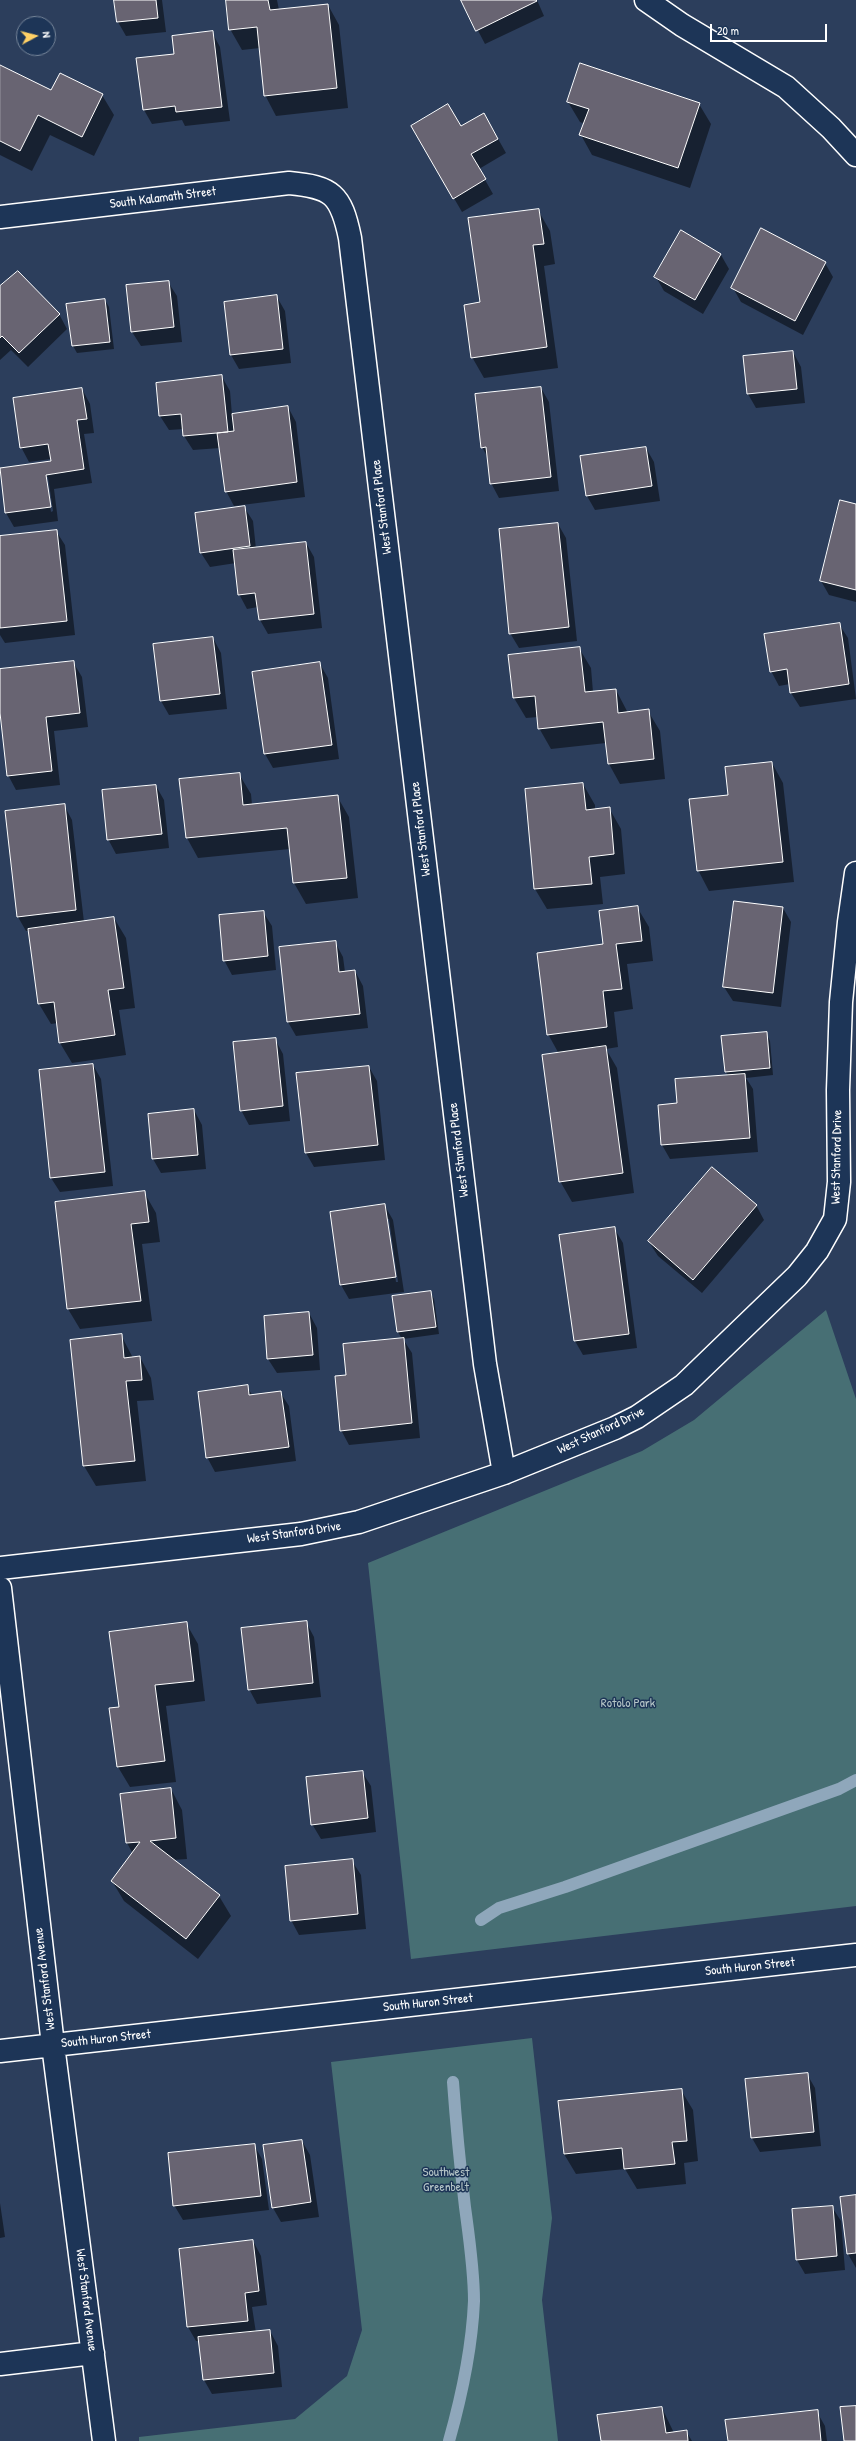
<!DOCTYPE html>
<html>
<head>
<meta charset="utf-8">
<style>
	body { margin:0 }
	#map { position:relative; width:856px; height:2441px; overflow:hidden; background:#2c3e5c; font-family:"Patrick Hand",sans-serif }
	canvas { display:block }
	.north { position:absolute; left:16px; top:16px; width:40px; height:40px; box-sizing:border-box; background:#1d3557; border:1px solid #77869a; border-radius:50%; rotate:83deg; font-size:11px; font-weight:700; line-height:16px; text-align:center; color:#fff }
	.north::after { content:''; display:block; margin:auto; width:14px; height:18px; background:#ffd166; clip-path:polygon(50% 0,100% 100%,50% 72%,0 100%) }
	.scale { position:absolute; left:710px; top:24px; width:117px; height:18px; box-sizing:border-box; border:2px solid #fff; border-top:0; padding-left:5px; font-size:12px; line-height:14px; white-space:nowrap; color:#fff; -webkit-text-stroke:3px #1d3557; paint-order:stroke }
</style>
</head>
<body>
<div id="map">
<canvas width="856" height="2441"></canvas>
<div class="north">N</div>
<div class="scale">20 m</div>
</div>
<script>
const ctx = document.querySelector('canvas').getContext('2d');
ctx.lineJoin = 'round';
function paint(path, color) {
  ctx.fillStyle = color;
  ctx.fill(path, 'evenodd');
}
function trace(path, color, width, dash) {
  ctx.strokeStyle = color;
  ctx.lineWidth = width;
  ctx.lineCap = dash ? 'butt' : 'round';
  ctx.setLineDash(dash || []);
  ctx.stroke(path);
}
function label(font, color, halo, rows, align = 'center') {
  ctx.font = font + ' "Patrick Hand",sans-serif';
  ctx.lineWidth = 3;
  ctx.setLineDash([]);
  ctx.textBaseline = 'middle';
  ctx.strokeStyle = halo;
  ctx.fillStyle = color;
  for (const [text, x, y, turn = 0] of rows) {
    ctx.save();
    ctx.translate(x, y);
    ctx.rotate((+turn || 0) * Math.PI / 180);
    ctx.textAlign = isNaN(turn) ? turn : align;
    if (halo) ctx.strokeText(text, 0, 0);
    ctx.fillText(text, 0, 0);
    ctx.restore();
  }
}
paint(new Path2D(`
	M 826,1310 L 856,1399 L 856,1906 L 411,1959 L 368,1563 L 642,1451 L 694,1420 Z
	M 532,2038 L 552,2218 L 542,2300 L 558,2441 L 139,2441 L 139,2437 L 295,2419 L 347,2376 L 362,2330 L 331,2062 Z`), '#476f74');
paint(new Path2D(`
	M 115,0 L 162,0 L 166,32 L 126,36 L 118,22 Z
	M 227,0 L 277,0 L 279,10 L 328,5 L 339,25 L 348,108 L 276,116 L 265,95 L 260,48 L 242,50 L 230,29 Z
	M 462,0 L 537,0 L 544,16 L 485,44 Z
	M 212,32 L 220,47 L 230,121 L 185,126 L 182,120 L 152,124 L 144,110 L 175,54 Z
	M 0,66 L 52,92 L 102,95 L 114,115 L 94,156 L 50,135 L 32,171 L 0,155 Z
	M 568,102 L 699,104 L 711,124 L 690,188 L 592,155 L 581,135 L 585,124 L 580,122 Z
	M 412,126 L 492,128 L 506,153 L 479,169 L 493,194 L 462,212 Z
	M 538,210 L 550,231 L 555,264 L 544,266 L 558,368 L 484,378 L 472,357 L 481,303 Z
	M 681,232 L 721,255 L 729,269 L 703,314 L 664,291 L 656,277 Z
	M 825,263 L 833,277 L 803,335 L 741,302 L 733,288 Z
	M 168,282 L 177,296 L 182,342 L 141,346 L 132,332 Z
	M 0,288 L 59,314 L 67,329 L 28,367 L 11,350 L 0,360 Z
	M 277,297 L 285,311 L 291,363 L 239,369 L 231,355 Z
	M 105,300 L 109,307 L 114,349 L 77,353 L 73,346 L 68,305 Z
	M 793,352 L 801,367 L 805,403 L 756,408 L 748,394 L 744,357 Z
	M 222,377 L 230,391 L 232,415 L 288,407 L 296,422 L 305,497 L 234,506 L 226,491 L 220,448 L 193,450 L 184,436 L 184,429 L 169,430 L 160,416 Z
	M 541,388 L 549,402 L 559,491 L 499,498 L 491,483 L 488,458 L 482,447 Z
	M 82,389 L 90,404 L 94,433 L 84,434 L 92,483 L 54,489 L 58,521 L 14,527 L 6,513 L 0,469 L 52,462 L 51,459 L 29,462 L 21,447 ZM 46,477 L 48,477 L 53,511 L 51,512 Z
	M 646,448 L 654,462 L 660,501 L 595,510 L 587,496 L 582,457 Z
	M 856,505 L 856,602 L 829,595 L 821,581 Z
	M 244,507 L 253,521 L 256,549 L 306,543 L 314,557 L 322,628 L 268,634 L 260,620 L 258,607 L 247,609 L 239,594 L 236,563 L 210,567 L 201,553 Z
	M 558,524 L 566,538 L 577,641 L 519,648 L 510,633 Z
	M 56,531 L 65,545 L 75,635 L 5,643 L 0,635 L 0,537 Z
	M 839,624 L 848,638 L 856,699 L 800,707 L 791,693 L 790,684 L 779,686 L 771,671 Z
	M 213,638 L 221,653 L 227,709 L 169,715 L 161,701 L 154,645 Z
	M 579,648 L 591,668 L 593,692 L 616,690 L 628,713 L 648,711 L 660,731 L 665,779 L 620,784 L 609,764 L 606,743 L 551,749 L 539,728 L 538,717 L 526,718 L 514,698 L 509,655 Z
	M 73,662 L 82,677 L 88,727 L 54,731 L 60,785 L 16,790 L 8,775 L 0,704 L 0,670 Z
	M 320,664 L 328,678 L 339,759 L 273,768 L 265,754 Z
	M 772,763 L 783,783 L 794,882 L 709,891 L 698,870 L 729,796 Z
	M 239,774 L 251,794 L 252,805 L 337,796 L 349,817 L 358,898 L 306,904 L 294,883 L 290,849 L 198,858 L 187,838 Z
	M 583,784 L 595,805 L 595,810 L 609,808 L 621,829 L 625,874 L 600,877 L 603,904 L 547,909 L 535,889 Z
	M 156,786 L 164,800 L 169,848 L 116,854 L 108,839 Z
	M 64,805 L 72,820 L 84,922 L 114,918 L 126,938 L 135,1008 L 119,1010 L 126,1055 L 72,1063 L 60,1043 L 58,1023 L 51,1024 L 39,1004 L 29,931 L 26,931 L 18,917 Z
	M 637,907 L 649,927 L 653,961 L 627,964 L 633,1009 L 614,1012 L 618,1047 L 606,1049 L 617,1068 L 634,1193 L 572,1202 L 560,1181 L 559,1054 L 548,1034 Z
	M 783,908 L 791,922 L 781,1007 L 733,1001 L 724,987 Z
	M 263,912 L 272,926 L 276,970 L 232,975 L 224,960 Z
	M 335,942 L 343,957 L 345,972 L 355,971 L 363,986 L 368,1028 L 296,1036 L 288,1022 Z
	M 766,1033 L 770,1041 L 773,1075 L 746,1078 L 753,1089 L 758,1152 L 670,1159 L 662,1145 L 679,1104 L 728,1076 L 726,1072 L 723,1037 Z
	M 275,1039 L 283,1054 L 290,1121 L 249,1125 L 241,1110 Z
	M 93,1065 L 101,1079 L 113,1186 L 60,1192 L 51,1178 Z
	M 369,1067 L 377,1081 L 385,1160 L 314,1167 L 306,1153 Z
	M 194,1110 L 202,1125 L 206,1169 L 161,1173 L 153,1159 L 149,1115 Z
	M 144,1192 L 156,1213 L 160,1242 L 142,1244 L 152,1321 L 80,1329 L 68,1309 Z
	M 756,1205 L 764,1220 L 702,1293 L 658,1256 L 649,1242 Z
	M 385,1206 L 393,1220 L 404,1292 L 349,1299 L 341,1285 L 331,1213 ZM 387,1219 L 389,1219 L 398,1282 L 396,1282 Z
	M 614,1228 L 623,1243 L 637,1348 L 583,1355 L 575,1341 L 560,1236 Z
	M 430,1292 L 434,1299 L 439,1334 L 403,1339 L 412,1353 L 420,1438 L 349,1445 L 341,1430 L 347,1376 L 402,1339 L 398,1332 L 393,1297 Z
	M 309,1313 L 317,1328 L 320,1370 L 277,1373 L 268,1359 L 265,1317 Z
	M 121,1335 L 133,1358 L 140,1357 L 151,1378 L 154,1400 L 137,1401 L 146,1481 L 96,1486 L 84,1466 L 71,1341 Z
	M 247,1387 L 253,1396 L 280,1392 L 289,1406 L 296,1461 L 215,1472 L 207,1457 Z
	M 306,1622 L 314,1637 L 321,1697 L 257,1704 L 249,1689 Z
	M 186,1623 L 198,1644 L 205,1701 L 166,1706 L 176,1782 L 130,1787 L 118,1767 L 120,1708 Z
	M 362,1772 L 371,1786 L 376,1832 L 321,1839 L 312,1824 Z
	M 171,1789 L 182,1810 L 187,1859 L 173,1860 L 219,1896 L 231,1916 L 198,1959 L 124,1901 L 112,1881 L 133,1854 L 127,1843 L 121,1794 Z
	M 352,1861 L 361,1875 L 366,1929 L 299,1935 L 291,1920 Z
	M 807,2074 L 815,2088 L 821,2146 L 760,2152 L 752,2138 L 746,2080 Z
	M 681,2090 L 693,2110 L 698,2161 L 684,2163 L 686,2184 L 637,2189 L 625,2169 L 576,2174 L 564,2154 L 559,2102 Z
	M 302,2141 L 310,2155 L 319,2217 L 281,2222 L 273,2208 Z
	M 254,2145 L 262,2159 L 269,2210 L 183,2220 L 174,2205 Z
	M 856,2196 L 856,2268 L 848,2254 L 842,2198 Z
	M 0,2203 L 5,2237 L 0,2238 Z
	M 832,2207 L 841,2221 L 845,2270 L 805,2274 L 797,2260 Z
	M 253,2241 L 261,2256 L 267,2305 L 252,2307 L 256,2333 L 270,2331 L 278,2346 L 282,2387 L 212,2394 L 204,2380 L 199,2341 L 196,2341 L 188,2327 L 180,2249 Z
	M 662,2408 L 674,2433 L 686,2431 L 692,2441 L 602,2441 Z
	M 817,2412 L 825,2426 L 827,2441 L 729,2441 Z`), '#0007');
trace(new Path2D(`
	M 481,1920 L 499,1908 L 565,1887 L 839,1789 L 856,1780
	M 449,2441 C 462,2395 472,2348 474,2301 C 474,2270 469,2237 465,2207 C 460,2165 456,2124 453,2082`), '#8fa7bb', 12);
const building = new Path2D(`
	M 114,0 L 156,0 L 158,18 L 117,22 Z
	M 226,0 L 268,0 L 270,10 L 328,4 L 337,88 L 264,96 L 257,27 L 229,30 Z
	M 461,0 L 536,0 L 537,1 L 476,31 Z
	M 213,31 L 222,107 L 176,112 L 175,106 L 143,110 L 136,58 L 174,54 L 172,36 Z
	M 580,63 L 700,103 L 678,168 L 579,135 L 589,109 L 567,102 Z
	M 0,65 L 51,90 L 60,73 L 103,94 L 82,137 L 38,115 L 20,151 L 0,141 Z
	M 448,104 L 461,126 L 484,113 L 498,139 L 471,154 L 486,179 L 453,199 L 411,126 Z
	M 539,209 L 544,244 L 533,245 L 547,347 L 471,358 L 464,305 L 480,302 L 468,218 Z
	M 761,228 L 826,262 L 795,321 L 731,288 Z
	M 681,230 L 721,254 L 695,300 L 654,277 Z
	M 18,271 L 60,314 L 19,353 L 2,336 L 0,338 L 0,286 Z
	M 169,281 L 174,327 L 131,332 L 126,285 Z
	M 277,295 L 283,349 L 230,355 L 224,302 Z
	M 105,299 L 110,342 L 72,346 L 66,304 Z
	M 793,351 L 797,389 L 747,394 L 743,356 Z
	M 222,375 L 228,432 L 183,436 L 181,414 L 159,416 L 156,383 Z
	M 541,387 L 551,477 L 490,484 L 486,447 L 481,448 L 475,394 Z
	M 82,388 L 87,419 L 77,420 L 84,469 L 46,475 L 51,507 L 5,513 L 0,468 L 51,461 L 48,444 L 20,448 L 13,398 Z
	M 288,406 L 297,482 L 225,492 L 217,433 L 234,431 L 232,414 Z
	M 646,447 L 652,486 L 586,496 L 580,456 Z
	M 840,500 L 856,504 L 856,590 L 820,581 Z
	M 245,506 L 250,546 L 200,553 L 195,513 Z
	M 558,523 L 569,627 L 509,634 L 499,529 Z
	M 57,530 L 67,621 L 0,628 L 0,536 Z
	M 306,542 L 314,614 L 259,620 L 255,593 L 238,595 L 233,550 Z
	M 840,623 L 849,684 L 790,693 L 787,669 L 770,672 L 764,634 Z
	M 213,637 L 220,694 L 160,701 L 153,644 Z
	M 580,647 L 585,692 L 616,689 L 618,713 L 649,709 L 654,759 L 608,764 L 603,722 L 538,729 L 535,696 L 513,698 L 508,655 Z
	M 74,661 L 80,713 L 46,717 L 52,771 L 7,776 L 0,713 L 0,669 Z
	M 320,662 L 332,745 L 264,754 L 252,672 Z
	M 772,762 L 783,862 L 697,871 L 689,799 L 728,795 L 725,767 Z
	M 240,773 L 243,805 L 338,795 L 347,878 L 293,883 L 287,828 L 186,838 L 179,779 Z
	M 583,783 L 586,810 L 610,807 L 614,854 L 589,857 L 592,884 L 534,889 L 525,789 Z
	M 156,785 L 162,834 L 107,840 L 102,790 Z
	M 65,804 L 76,910 L 17,917 L 5,811 Z
	M 734,901 L 783,907 L 773,993 L 723,987 Z
	M 638,906 L 642,941 L 616,944 L 622,989 L 603,991 L 607,1027 L 547,1035 L 537,953 L 603,944 L 599,911 Z
	M 264,911 L 268,956 L 223,961 L 219,915 Z
	M 114,917 L 124,988 L 108,990 L 115,1035 L 59,1043 L 54,1002 L 38,1004 L 28,929 Z
	M 336,941 L 339,972 L 355,970 L 360,1014 L 287,1022 L 279,947 Z
	M 767,1032 L 770,1068 L 725,1072 L 721,1036 Z
	M 276,1038 L 283,1106 L 240,1111 L 233,1042 Z
	M 606,1046 L 623,1173 L 559,1182 L 542,1055 Z
	M 93,1064 L 105,1172 L 50,1178 L 39,1070 Z
	M 369,1066 L 378,1145 L 305,1153 L 296,1073 Z
	M 745,1074 L 750,1138 L 661,1145 L 658,1105 L 677,1103 L 675,1079 Z
	M 194,1109 L 198,1155 L 152,1159 L 148,1114 Z
	M 712,1167 L 757,1205 L 693,1280 L 648,1241 Z
	M 145,1191 L 149,1222 L 131,1224 L 141,1301 L 67,1309 L 55,1202 Z
	M 385,1204 L 396,1277 L 340,1285 L 330,1212 Z
	M 615,1227 L 629,1334 L 574,1341 L 559,1235 Z
	M 431,1291 L 436,1327 L 397,1332 L 392,1296 Z
	M 309,1312 L 313,1355 L 267,1359 L 264,1316 Z
	M 122,1334 L 124,1358 L 140,1356 L 142,1380 L 126,1381 L 135,1461 L 83,1466 L 70,1340 Z
	M 404,1338 L 412,1423 L 340,1431 L 335,1376 L 346,1375 L 343,1344 Z
	M 248,1385 L 249,1395 L 281,1391 L 289,1447 L 206,1458 L 198,1392 Z
	M 307,1621 L 313,1683 L 248,1690 L 241,1628 Z
	M 187,1622 L 194,1681 L 155,1685 L 165,1761 L 117,1767 L 109,1708 L 119,1707 L 109,1632 Z
	M 363,1771 L 368,1818 L 311,1825 L 306,1777 Z
	M 171,1788 L 176,1838 L 150,1841 L 220,1895 L 186,1939 L 111,1881 L 140,1842 L 126,1843 L 120,1794 Z
	M 353,1859 L 358,1914 L 290,1921 L 285,1866 Z
	M 808,2073 L 814,2132 L 751,2138 L 745,2079 Z
	M 682,2089 L 687,2141 L 672,2142 L 675,2164 L 624,2169 L 622,2148 L 564,2154 L 558,2101 Z
	M 302,2140 L 311,2202 L 272,2208 L 263,2145 Z
	M 255,2144 L 261,2196 L 173,2206 L 168,2153 Z
	M 856,2195 L 856,2253 L 847,2254 L 840,2197 Z
	M 833,2206 L 837,2256 L 796,2260 L 792,2209 Z
	M 253,2240 L 259,2291 L 245,2293 L 248,2321 L 187,2327 L 179,2249 Z
	M 270,2330 L 274,2373 L 203,2380 L 198,2337 Z
	M 856,2406 L 856,2441 L 844,2441 L 840,2407 Z
	M 662,2407 L 666,2433 L 687,2430 L 688,2441 L 601,2441 L 597,2415 Z
	M 818,2410 L 821,2441 L 728,2441 L 725,2420 Z`);
paint(building, '#686472');
trace(building, '#fff', 1);
const minor = new Path2D(`
	M 646,0 L 682,25 L 786,87 L 831,128 L 856,155
	M 0,217 L 289,183 C 332,187 341,194 350,238 L 485,1364 L 504,1473
	M 0,1568 L 301,1534 L 359,1522 L 504,1473 L 615,1428 L 637,1417 L 684,1385 L 797,1276 L 817,1251 L 835,1219 L 839,1182 L 838,1090 L 841,1002 L 849,922 L 856,873
	M 0,1588 L 53,2045 L 104,2441
	M 0,2051 L 856,1955
	M 0,2364 L 93,2353`);
trace(minor, '#fff', 25);
trace(minor, '#1d3557', 22);
label('13px', '#fff', '#1d3557', [
	["South Kalamath Street",163,198,-7],
	["West Stanford Place",382,507,-97],
	["West Stanford Place",421,829,-97],
	["West Stanford Place",459,1150,-97],
	["West Stanford Drive",837,1157,-89],
	["West Stanford Drive",601,1431,-25],
	["West Stanford Drive",294,1533,-8],
	["South Huron Street",750,1967,-6],
	["West Stanford Avenue",45,1979,-97],
	["South Huron Street",428,2003,-6],
	["South Huron Street",106,2039,-6],
	["West Stanford Avenue",86,2300,83]
]);
label('13px', '#b5c5c7', '#1d3557', [
	["Rotolo Park",628,1704],
	["Southwest",446,2173],
	["Greenbelt",446,2188]
]);
</script>
</body>
</html>
